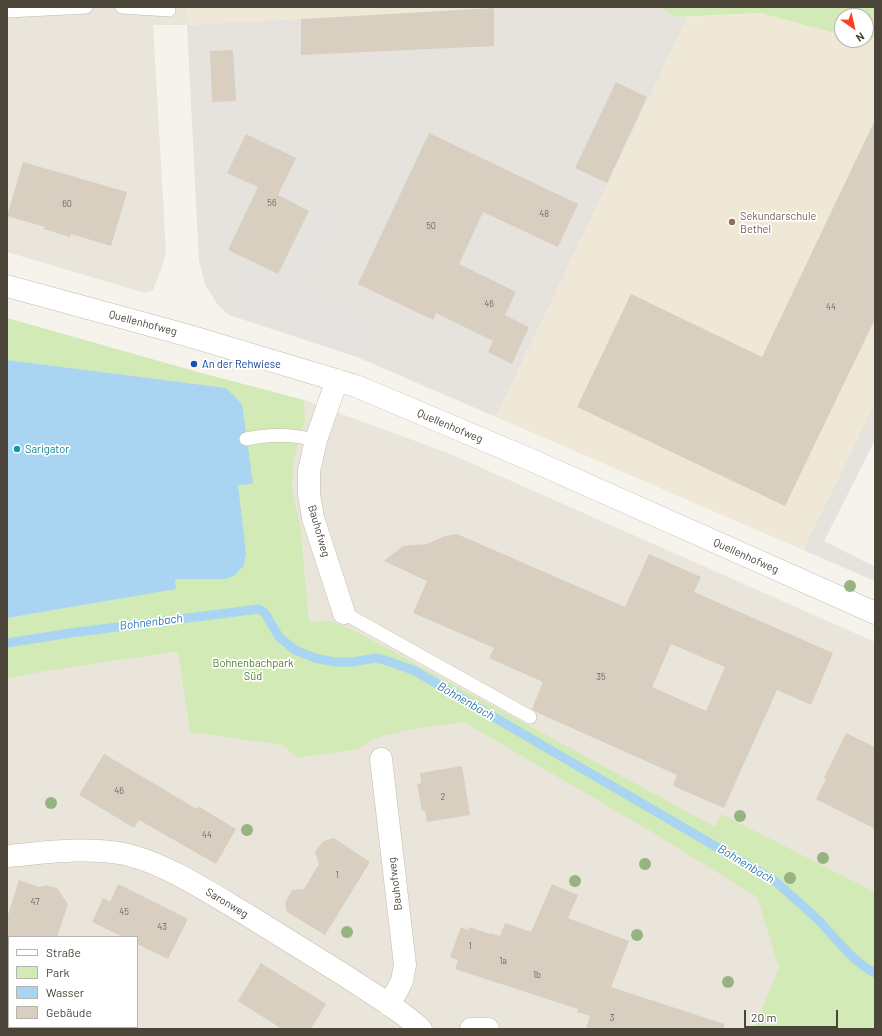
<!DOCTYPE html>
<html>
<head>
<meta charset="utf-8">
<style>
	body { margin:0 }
	#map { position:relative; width:882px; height:1036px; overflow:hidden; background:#f6f3ec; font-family:Barlow,sans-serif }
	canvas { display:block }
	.frame { position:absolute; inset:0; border:8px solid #4b4439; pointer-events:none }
	.legend { position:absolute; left:8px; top:936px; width:130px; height:92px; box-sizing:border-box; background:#fff; border:1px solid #b7b4b0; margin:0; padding:5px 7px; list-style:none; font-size:12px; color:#4b4439 }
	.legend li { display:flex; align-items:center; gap:8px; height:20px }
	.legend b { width:20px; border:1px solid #b7b4b0 }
	.north { position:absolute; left:834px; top:8px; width:40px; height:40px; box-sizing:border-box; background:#fff; border:1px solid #b7b4b0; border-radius:50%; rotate:146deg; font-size:11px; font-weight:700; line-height:16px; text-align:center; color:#4b4439 }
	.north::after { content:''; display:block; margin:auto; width:14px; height:18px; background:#fc3f1d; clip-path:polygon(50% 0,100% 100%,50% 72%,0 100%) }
	.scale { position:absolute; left:744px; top:1010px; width:94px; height:18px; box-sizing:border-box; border:2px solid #4b4439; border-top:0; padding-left:5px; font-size:12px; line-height:14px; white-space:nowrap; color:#4b4439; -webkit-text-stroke:3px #fff; paint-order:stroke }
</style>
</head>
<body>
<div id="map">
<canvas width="882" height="1036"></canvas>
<div class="frame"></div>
<ul class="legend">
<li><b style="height:5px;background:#fff"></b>Straße</li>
<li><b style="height:11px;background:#d2eab5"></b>Park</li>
<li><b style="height:11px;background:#a9d4f2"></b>Wasser</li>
<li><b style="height:11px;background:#d8cfc1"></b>Gebäude</li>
</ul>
<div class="north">N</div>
<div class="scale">20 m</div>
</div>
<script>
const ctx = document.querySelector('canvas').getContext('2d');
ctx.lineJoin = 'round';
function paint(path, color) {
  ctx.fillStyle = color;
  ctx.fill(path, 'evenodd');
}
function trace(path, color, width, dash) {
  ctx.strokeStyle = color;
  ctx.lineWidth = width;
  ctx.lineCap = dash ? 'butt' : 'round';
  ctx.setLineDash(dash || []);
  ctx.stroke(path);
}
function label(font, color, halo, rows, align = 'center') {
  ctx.font = font + ' Barlow,sans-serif';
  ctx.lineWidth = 3.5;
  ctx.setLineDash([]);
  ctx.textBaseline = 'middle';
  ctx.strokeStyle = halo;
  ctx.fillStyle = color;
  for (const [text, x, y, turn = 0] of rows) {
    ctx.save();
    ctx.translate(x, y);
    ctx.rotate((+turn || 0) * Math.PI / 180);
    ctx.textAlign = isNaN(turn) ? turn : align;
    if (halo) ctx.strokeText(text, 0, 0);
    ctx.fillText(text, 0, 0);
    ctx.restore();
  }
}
paint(new Path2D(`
	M 7,7 L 517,7 L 187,25 L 153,25 L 166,251 L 163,264 L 153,290 L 145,293 L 7,252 Z
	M 7,318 L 201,373 L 304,400 L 448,453 L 875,642 L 875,1029 L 7,1029 ZM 9,937 L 137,937 L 137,1027 L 9,1027 Z`), '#eae5da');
paint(new Path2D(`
	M 517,7 L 657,7 L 677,17 L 688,17 L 496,417 L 357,357 L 229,315 L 217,304 L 205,284 L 199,261 L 187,25 Z
	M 875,402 L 875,440 L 824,541 L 875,567 L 875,581 L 803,550 Z`), '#e6e2dd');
paint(new Path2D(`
	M 186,7 L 517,7 L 187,25 Z
	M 760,13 L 842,35 L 842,40 L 861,40 L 869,42 L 875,38 L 875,402 L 803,550 L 496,417 L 688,17 Z
	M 35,1027 L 113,1027 L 118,1029 L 35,1029 Z`), '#efe8d6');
paint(new Path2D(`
	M 657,7 L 875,7 L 875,37 L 869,42 L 861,40 L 866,40 L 866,16 L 842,16 L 842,35 L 760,13 L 677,17 Z
	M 7,318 L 201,373 L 304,400 L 305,421 L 300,436 L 293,462 L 292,490 L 300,524 L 309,622 L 331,621 L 359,633 L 715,827 L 721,814 L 875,892 L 875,1029 L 754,1029 L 779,968 L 757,897 L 652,832 L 464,722 L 418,728 L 382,736 L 370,741 L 357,749 L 297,758 L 283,745 L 190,732 L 178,651 L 39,672 L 7,679 L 7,618 L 176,589 L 175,579 L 225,579 L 246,553 L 238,485 L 253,484 L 226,388 L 7,360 Z`), '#d2eab5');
paint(new Path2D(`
	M 311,215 L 327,222 L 293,295 L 362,326 L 352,348 L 237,310 L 253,270 L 277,281 Z`), '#e5e3e0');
paint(new Path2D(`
	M 7,360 L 226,388 L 242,404 L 253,484 L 238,485 L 246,553 L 244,565 L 235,575 L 225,579 L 175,579 L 176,589 L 7,618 Z`), '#a9d4f2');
trace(new Path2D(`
	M 7,643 L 70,633 L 259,609 L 265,613 L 279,637 L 295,650 L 315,658 L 335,662 L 353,662 L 375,658 L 385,660 L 415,671 L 775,881 C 790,895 808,909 823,925 C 839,942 853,962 875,973`), '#a9d4f2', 9);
paint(new Path2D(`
	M 494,8 L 494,46 L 301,55 L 301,19 Z
	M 233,50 L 236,101 L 212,102 L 210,51 Z
	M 616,82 L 647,97 L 607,183 L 575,168 Z
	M 875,120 L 875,319 L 785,506 L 577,407 L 631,294 L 762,357 Z
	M 429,133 L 578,204 L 558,247 L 483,212 L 459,264 L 516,292 L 505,315 L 529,327 L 512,364 L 488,352 L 493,341 L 436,313 L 433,320 L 358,284 Z
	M 246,134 L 296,158 L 278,195 L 309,211 L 278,274 L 228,250 L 258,187 L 227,173 Z
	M 23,162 L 127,192 L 111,246 L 71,234 L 70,237 L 44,229 L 45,227 L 7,216 Z
	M 457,534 L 625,607 L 649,554 L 701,577 L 694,592 L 833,653 L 811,705 L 777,690 L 724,808 L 673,786 L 677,775 L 536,712 L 532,709 L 543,682 L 489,658 L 494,648 L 413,613 L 427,581 L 384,561 L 403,546 L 427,544 L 445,536 ZM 671,644 L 725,667 L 706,711 L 652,687 Z
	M 846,733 L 875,747 L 875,829 L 816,799 L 826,779 L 824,778 Z
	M 104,754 L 197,809 L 198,806 L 236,829 L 216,864 L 139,820 L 134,828 L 79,795 Z
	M 462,766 L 470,815 L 427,822 L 425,811 L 422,811 L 417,784 L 421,783 L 420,773 Z
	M 334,838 L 370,862 L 325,935 L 287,912 L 285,903 L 292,890 L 304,889 L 319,864 L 315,852 L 323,841 Z
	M 19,880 L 39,887 L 46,885 L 57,888 L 68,904 L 57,937 L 7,937 L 7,918 Z
	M 118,884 L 188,919 L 168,959 L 137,944 L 137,937 L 123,937 L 92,922 L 103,898 L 110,902 Z
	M 552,884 L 578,895 L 568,918 L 629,941 L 611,987 L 724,1024 L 724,1029 L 586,1029 L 590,1016 L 577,1012 L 578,1009 L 455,969 L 458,960 L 450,957 L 461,927 L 468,930 L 469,927 L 490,934 L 490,933 L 500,936 L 505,923 L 531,932 Z
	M 261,963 L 326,1004 L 311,1029 L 282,1029 L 238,1001 Z`), '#d8cfc1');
const service = new Path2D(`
	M 122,7 L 169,10
	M 7,11 L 86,7
	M 246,439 C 273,434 289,434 316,440
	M 344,613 L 530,717`);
const minor = new Path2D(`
	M 7,286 L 186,335 L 356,386 L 529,459 L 875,613
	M 337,380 L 316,440 L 309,471 L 309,494 L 313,518 L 344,613
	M 381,759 L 405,965 L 402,981 L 389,1005
	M 7,856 C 44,853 82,847 119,853 C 161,860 212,894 249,916 C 281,936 312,955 344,975 C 369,992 398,1008 421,1029
	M 471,1029 L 488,1029`);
trace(service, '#c2bbae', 14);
trace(minor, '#c2bbae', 23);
trace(service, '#fff', 13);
trace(minor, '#fff', 22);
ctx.fillStyle = '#97b381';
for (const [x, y] of [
	[850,586],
	[51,803],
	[740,816],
	[247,830],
	[823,858],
	[645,864],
	[790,878],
	[575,881],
	[347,932],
	[637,935],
	[728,982]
]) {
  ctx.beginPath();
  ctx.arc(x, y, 6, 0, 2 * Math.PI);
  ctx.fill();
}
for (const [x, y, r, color] of [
	[732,222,4,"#8d6e63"],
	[194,364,4,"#1a4fb4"],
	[17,449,4,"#0f9aa8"]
]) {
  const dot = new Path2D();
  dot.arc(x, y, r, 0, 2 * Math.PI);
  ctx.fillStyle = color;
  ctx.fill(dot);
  trace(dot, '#fff', 1.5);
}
label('9px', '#6e675b', null, [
	["56",272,203],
	["60",67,204],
	["48",544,214],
	["50",431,226],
	["46",489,304],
	["44",831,307],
	["35",601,677],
	["46",119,791],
	["2",443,797],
	["44",207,835],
	["1",337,875],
	["47",35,902],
	["45",124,912],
	["43",162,927],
	["1",470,946],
	["1a",503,961],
	["1b",537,975],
	["3",612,1018]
]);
label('11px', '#785e54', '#fff', [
	["Sekundarschule",740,216],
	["Bethel",740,229]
], 'left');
label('11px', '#4b4439', '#fff', [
	["Quellenhofweg",143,323,15],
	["Quellenhofweg",450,426,23],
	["Bauhofweg",319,531,74],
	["Quellenhofweg",746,556,24],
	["Bauhofweg",395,884,-97],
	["Saronweg",227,903,31]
]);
label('11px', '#164399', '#fff', [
	["An der Rehwiese",202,364]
], 'left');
label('11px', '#0d838f', '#fff', [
	["Sarigator",25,449]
], 'left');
label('11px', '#4a7f2a', '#fff', [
	["Bohnenbachpark",253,663],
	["Süd",253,676]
]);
label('italic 12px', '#2e7ab2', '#fff', [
	["Bohnenbach",151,622,-7],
	["Bohnenbach",466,701,30],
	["Bohnenbach",746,864,31]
]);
</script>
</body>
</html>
